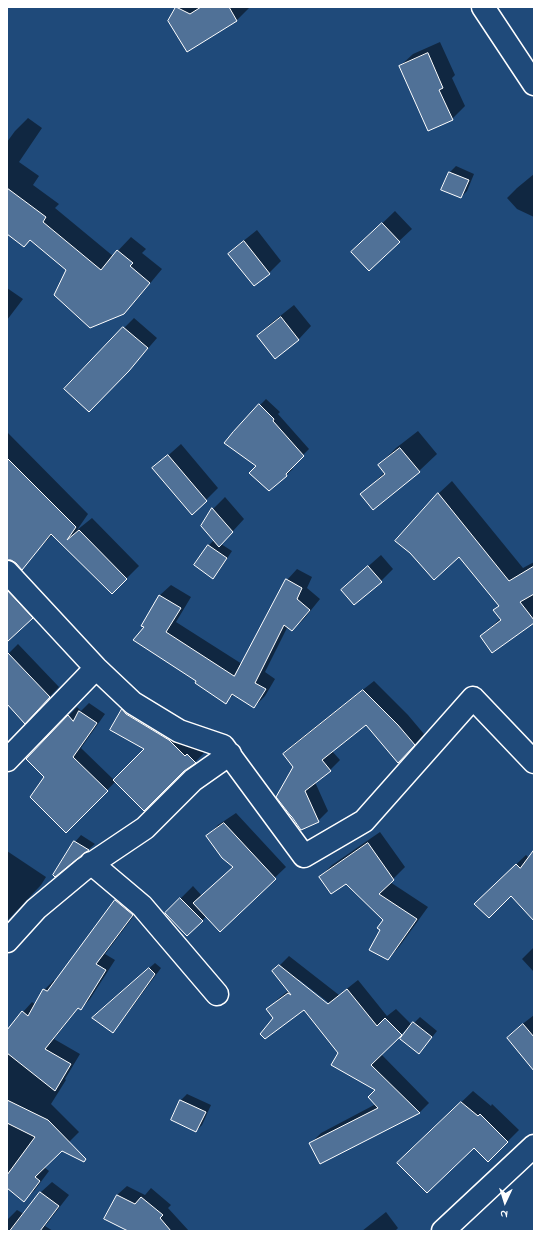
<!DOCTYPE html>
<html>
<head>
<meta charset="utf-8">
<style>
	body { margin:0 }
	#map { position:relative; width:541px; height:1238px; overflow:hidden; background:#1f4a7a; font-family:"Indie Flower",sans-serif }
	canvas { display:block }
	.frame { position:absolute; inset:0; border:8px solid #fff; pointer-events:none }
	.north { position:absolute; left:485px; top:1182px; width:40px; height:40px; -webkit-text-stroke:3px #1f4a7a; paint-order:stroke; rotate:184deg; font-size:11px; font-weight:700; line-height:16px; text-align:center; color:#fff }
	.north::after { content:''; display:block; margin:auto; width:14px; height:18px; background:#fff; clip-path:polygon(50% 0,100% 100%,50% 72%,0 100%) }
</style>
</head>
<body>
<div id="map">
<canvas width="541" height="1238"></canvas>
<div class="frame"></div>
<div class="north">N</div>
</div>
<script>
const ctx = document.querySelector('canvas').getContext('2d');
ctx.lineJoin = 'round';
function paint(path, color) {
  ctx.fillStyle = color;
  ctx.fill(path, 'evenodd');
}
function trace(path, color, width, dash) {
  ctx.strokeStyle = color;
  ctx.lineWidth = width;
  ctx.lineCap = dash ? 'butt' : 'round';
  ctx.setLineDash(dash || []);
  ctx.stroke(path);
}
paint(new Path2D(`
	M 177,7 L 248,7 L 249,8 L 237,20 L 187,50 L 169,21 Z
	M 440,42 L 455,75 L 452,78 L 465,106 L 452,119 L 400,66 L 413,54 Z
	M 28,118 L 42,128 L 19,162 L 39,176 L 33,185 L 59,204 L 55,208 L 113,256 L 131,237 L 146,249 L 142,253 L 162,269 L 137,299 L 123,313 L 67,270 L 31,240 L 24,246 L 7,233 L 7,142 L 15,131 Z
	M 456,166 L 474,174 L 467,191 L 461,197 L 443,190 L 450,172 Z
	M 534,174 L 534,217 L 517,209 L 507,198 L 517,188 Z
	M 395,211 L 412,229 L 369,269 L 365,240 Z
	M 257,230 L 281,261 L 269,273 L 229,254 L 242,242 Z
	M 7,288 L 23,299 L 7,320 Z
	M 294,305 L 311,326 L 299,339 L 275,357 L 258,336 L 270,324 Z
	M 134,318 L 157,338 L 138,360 L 124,328 Z
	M 266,399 L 280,412 L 278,414 L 309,449 L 291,467 L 293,469 L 269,490 L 257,466 L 260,405 Z
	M 418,431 L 437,454 L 419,471 L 362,494 L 385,472 L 379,465 L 396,448 Z
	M 7,432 L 88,514 L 77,530 L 92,518 L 139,566 L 112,593 L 53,534 L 33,555 L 7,538 Z
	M 181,444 L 218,488 L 192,514 L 154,468 Z
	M 452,481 L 523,568 L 534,562 L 534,622 L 481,636 L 501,618 L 495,610 L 500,605 L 438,494 Z
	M 225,497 L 244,519 L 221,544 L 232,551 L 219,571 L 213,577 L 195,565 L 209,545 L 214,540 L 202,526 L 213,509 Z
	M 381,555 L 393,569 L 381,581 L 355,578 Z
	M 297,569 L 312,577 L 307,588 L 320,599 L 303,620 L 292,630 L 288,626 L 265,672 L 275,679 L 265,696 L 254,707 L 234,694 L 225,703 L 197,681 L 142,625 L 160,595 L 171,585 L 191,597 L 176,622 L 242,664 L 287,580 Z
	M 7,572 L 41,608 L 7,640 Z
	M 18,644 L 59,687 L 25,722 L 7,703 L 7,655 Z
	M 374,681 L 408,715 L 424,734 L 408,752 L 366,724 L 332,751 L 340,760 L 330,770 L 315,782 L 328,811 L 318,821 L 294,766 L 284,754 L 294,744 Z
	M 132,700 L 198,744 L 205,752 L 195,762 L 184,770 L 116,781 L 66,832 L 45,777 L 27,759 L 77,707 L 81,711 L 89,703 L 105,714 L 81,748 L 114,780 L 146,748 L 122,710 Z
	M 236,813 L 286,867 L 220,930 L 206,916 L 202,921 L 179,900 L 193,886 L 202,896 L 234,867 L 208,836 L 218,825 Z
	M 380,832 L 405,867 L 390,882 L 428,907 L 399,947 L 388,959 L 381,930 L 384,920 L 346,882 L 320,877 L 332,865 Z
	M 81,835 L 95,844 L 89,849 L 81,854 L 75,842 Z
	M 7,851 L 46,877 L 41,885 L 7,921 Z
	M 534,851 L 534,920 L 511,895 L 485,894 L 526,855 L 529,858 Z
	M 126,891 L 142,905 L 105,954 L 115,960 L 90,999 L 81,1009 L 79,1007 L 54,1039 L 80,1054 L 65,1079 L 66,1080 L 51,1104 L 79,1132 L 44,1167 L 49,1171 L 34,1191 L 24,1200 L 7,1187 L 7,1032 L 23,1012 L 32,1002 L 36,1005 L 44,990 L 54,980 L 55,981 L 116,900 Z
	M 534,947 L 534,972 L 522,959 Z
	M 289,956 L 339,995 L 358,980 L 387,1016 L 396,1009 L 412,1025 L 420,1017 L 437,1031 L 425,1046 L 410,1026 L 381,1054 L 429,1103 L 419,1113 L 311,1143 L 321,1133 L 376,1104 L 377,1090 L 340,1053 L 304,1009 L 274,1018 L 268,1009 L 278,999 L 289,990 L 274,971 ZM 298,979 L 333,1006 L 332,1008 L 300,983 Z
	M 155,963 L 161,968 L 119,1025 L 112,1031 L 99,1012 Z
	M 534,1015 L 534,1069 L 508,1038 L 520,1026 Z
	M 473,1091 L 491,1106 L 492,1104 L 519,1130 L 488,1161 L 474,1146 L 410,1151 Z
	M 187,1094 L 211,1105 L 202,1125 L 196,1131 L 172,1120 L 181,1100 Z
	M 52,1182 L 69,1195 L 45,1226 L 53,1231 L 7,1231 L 7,1220 L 17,1210 L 24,1214 L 41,1192 Z
	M 127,1186 L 145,1195 L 151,1188 L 171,1205 L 168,1208 L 189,1231 L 131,1231 L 117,1195 Z
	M 386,1212 L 398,1228 L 395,1231 L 362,1231 Z`), '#0007');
const building = new Path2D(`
	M 176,7 L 190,14 L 201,7 L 229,7 L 237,21 L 187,52 L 168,21 Z
	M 428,53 L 443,88 L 439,90 L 453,120 L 428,131 L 399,66 Z
	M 449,172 L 469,180 L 461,198 L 441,190 Z
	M 7,188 L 46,217 L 43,222 L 101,270 L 117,250 L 133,263 L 130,266 L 150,283 L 124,314 L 90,328 L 54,295 L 66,270 L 30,240 L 24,247 L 7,234 Z
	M 382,223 L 400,242 L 369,271 L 351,252 Z
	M 244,241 L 270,274 L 254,286 L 228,254 Z
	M 281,317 L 299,340 L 275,359 L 257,336 Z
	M 123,327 L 148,348 L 129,371 L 89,412 L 64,389 Z
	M 259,404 L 274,419 L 273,421 L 304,456 L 286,474 L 287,476 L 269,491 L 249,473 L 256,466 L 224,443 L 233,432 Z
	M 400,448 L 420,472 L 373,510 L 360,494 L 385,474 L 378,465 Z
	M 168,455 L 207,501 L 192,515 L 152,468 Z
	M 7,458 L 76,527 L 67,540 L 79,530 L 127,579 L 112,594 L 51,534 L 22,570 L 16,563 L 11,560 L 7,560 Z
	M 438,493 L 509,581 L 534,566 L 534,594 L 520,602 L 534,620 L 534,623 L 492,653 L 480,636 L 501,620 L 493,610 L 499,606 L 459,557 L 434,580 L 410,553 L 395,541 Z
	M 212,508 L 233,532 L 219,547 L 201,526 Z
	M 208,545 L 227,558 L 213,579 L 194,565 Z
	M 368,566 L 382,582 L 354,605 L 341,590 Z
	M 286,579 L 302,588 L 297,599 L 310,610 L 292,631 L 284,625 L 255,683 L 266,689 L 254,708 L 232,694 L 226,704 L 195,683 L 196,681 L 133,640 L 144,627 L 141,626 L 159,595 L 181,608 L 166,632 L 234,676 Z
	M 7,590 L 33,618 L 7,642 Z
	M 7,652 L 50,697 L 25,724 L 7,704 Z
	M 363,690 L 398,725 L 415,745 L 398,763 L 366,725 L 322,760 L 331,771 L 305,791 L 319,822 L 301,830 L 292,817 L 290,815 L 276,797 L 293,767 L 283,754 Z
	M 122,709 L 126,714 L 169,740 L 185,756 L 187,754 L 196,763 L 184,771 L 144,811 L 113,780 L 144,749 L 110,730 Z
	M 79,711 L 97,723 L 73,757 L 108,791 L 66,833 L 30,797 L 44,777 L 26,759 L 68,715 L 73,721 Z
	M 224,823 L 276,879 L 220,932 L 193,903 L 233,867 L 222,858 L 206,836 Z
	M 74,841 L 89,850 L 82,855 L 55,877 L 53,875 Z
	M 368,843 L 394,880 L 379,894 L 417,919 L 388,960 L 369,950 L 380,930 L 377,928 L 383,920 L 346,884 L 331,894 L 319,877 Z
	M 534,850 L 534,921 L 511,896 L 489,918 L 474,904 L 516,864 L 520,868 Z
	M 180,898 L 203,921 L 187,936 L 165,913 Z
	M 115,900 L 133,915 L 96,964 L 106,970 L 81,1010 L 78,1008 L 45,1049 L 71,1064 L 55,1091 L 7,1053 L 7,1030 L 22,1011 L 28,1016 L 43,989 L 47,991 Z
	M 279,965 L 328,1004 L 347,989 L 377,1026 L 385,1018 L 402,1035 L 371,1065 L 420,1113 L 320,1164 L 309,1143 L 378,1108 L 368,1097 L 375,1090 L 331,1065 L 338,1053 L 304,1010 L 265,1039 L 260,1034 L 273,1018 L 266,1009 L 288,993 L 291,995 L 272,971 Z
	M 149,968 L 155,974 L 113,1033 L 92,1018 Z
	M 413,1022 L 432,1037 L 419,1054 L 400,1039 Z
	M 523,1024 L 534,1037 L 534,1071 L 507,1038 Z
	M 7,1100 L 48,1120 L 86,1159 L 84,1162 L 62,1151 L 35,1177 L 40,1181 L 24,1202 L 7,1188 L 7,1175 L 35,1137 L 7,1123 Z
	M 180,1100 L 206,1112 L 196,1132 L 171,1120 Z
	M 461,1102 L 478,1116 L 480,1114 L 508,1142 L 488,1162 L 474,1148 L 427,1193 L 397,1163 Z
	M 40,1192 L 59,1206 L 40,1231 L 10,1231 Z
	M 117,1195 L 135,1204 L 141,1197 L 163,1215 L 160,1218 L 171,1231 L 128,1231 L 104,1219 Z`);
paint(building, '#507197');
trace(building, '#fff', 1);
const minor = new Path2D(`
	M 483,7 L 534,84
	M 7,572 L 96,668 L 133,703 L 179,731 L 223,746 L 304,856 L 364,821 L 473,698 L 534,762
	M 7,760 L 96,668
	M 91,863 L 142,906 L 217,994
	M 7,941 L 36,909 L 84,869 L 145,828 L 193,780 L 230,754
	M 443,1231 L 534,1146`);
trace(minor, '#fff', 25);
trace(minor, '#1f4a7a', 22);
</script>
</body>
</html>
